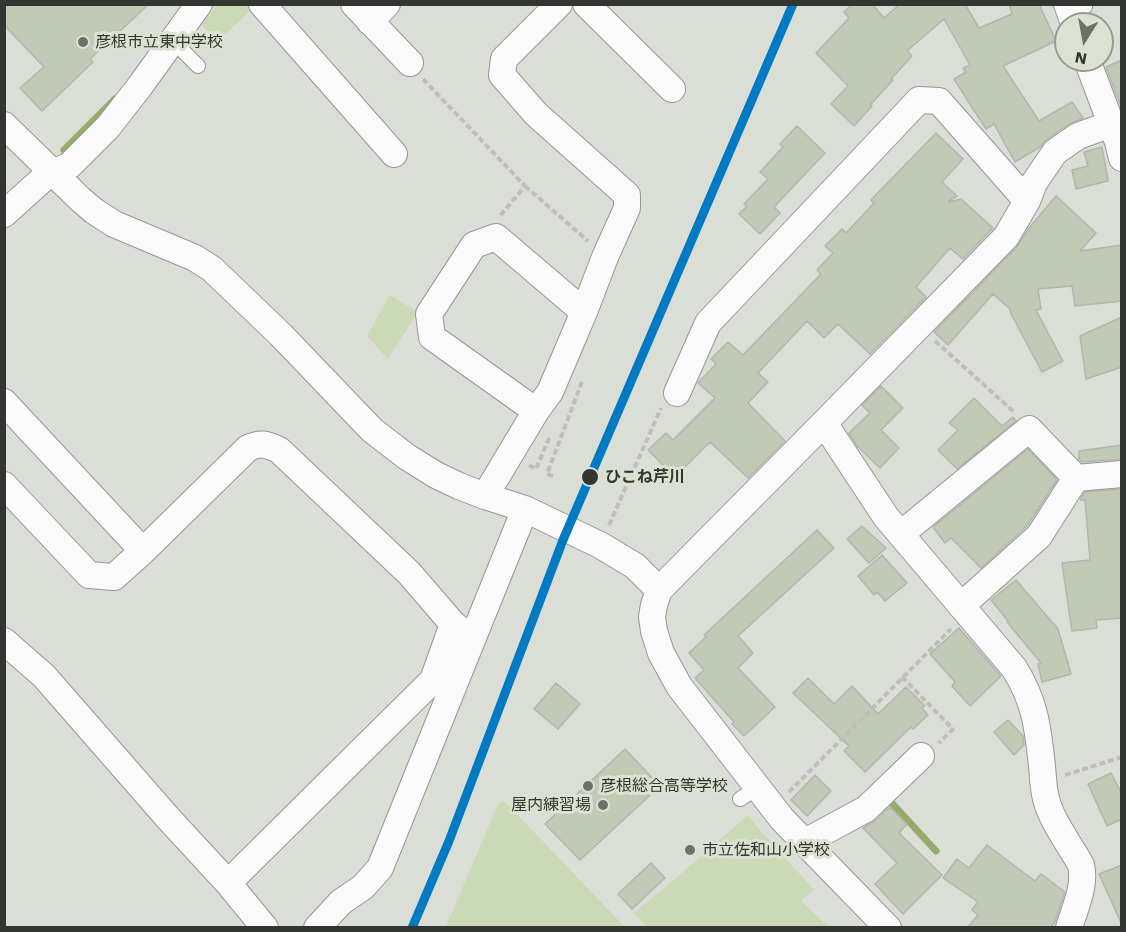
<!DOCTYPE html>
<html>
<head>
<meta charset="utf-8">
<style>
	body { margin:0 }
	#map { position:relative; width:1126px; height:932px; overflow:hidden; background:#daded6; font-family:"Work Sans",sans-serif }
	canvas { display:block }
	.frame { position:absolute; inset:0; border:6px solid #333630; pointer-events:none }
	.north { position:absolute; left:1054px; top:12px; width:60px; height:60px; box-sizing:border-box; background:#dbe2d2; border:2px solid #989d91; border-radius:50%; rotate:191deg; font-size:16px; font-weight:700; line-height:24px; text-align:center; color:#333630 }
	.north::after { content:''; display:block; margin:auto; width:21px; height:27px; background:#6d716a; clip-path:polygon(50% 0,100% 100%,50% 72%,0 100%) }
</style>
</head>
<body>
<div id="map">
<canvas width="1126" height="932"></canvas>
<div class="frame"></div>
<div class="north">N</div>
</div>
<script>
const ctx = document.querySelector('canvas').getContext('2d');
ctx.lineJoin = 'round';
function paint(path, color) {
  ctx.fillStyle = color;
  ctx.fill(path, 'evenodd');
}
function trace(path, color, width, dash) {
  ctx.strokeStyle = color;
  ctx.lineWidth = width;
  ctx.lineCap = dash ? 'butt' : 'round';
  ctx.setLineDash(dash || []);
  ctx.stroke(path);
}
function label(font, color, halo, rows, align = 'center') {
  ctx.font = font + ' "Work Sans","Noto Sans JP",sans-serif';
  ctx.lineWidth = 6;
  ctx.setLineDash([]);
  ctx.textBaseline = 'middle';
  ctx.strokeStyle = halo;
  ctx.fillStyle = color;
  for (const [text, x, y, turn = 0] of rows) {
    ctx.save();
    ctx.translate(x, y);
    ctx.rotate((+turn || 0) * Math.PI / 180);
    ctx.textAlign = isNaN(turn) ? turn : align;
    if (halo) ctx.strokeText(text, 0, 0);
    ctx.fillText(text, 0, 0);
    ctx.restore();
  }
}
paint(new Path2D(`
	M 217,5 L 251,5 L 254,7 L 217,42 L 202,25 Z
	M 390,295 L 418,312 L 388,359 L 367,336 Z
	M 504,801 L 625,927 L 446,927 L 498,804 Z
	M 748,815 L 759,829 L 814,890 L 801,901 L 828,927 L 647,927 L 634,913 L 675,879 Z`), '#cad9b6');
trace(new Path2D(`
	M 64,150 L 115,99
	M 890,801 L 936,851`), '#93ac6a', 7);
const building = new Path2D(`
	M 4,4 L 149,4 L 90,59 L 93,62 L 42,111 L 20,88 L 44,67 L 4,25 Z
	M 853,4 L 872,4 L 884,18 L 900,4 L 965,4 L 979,28 L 1012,14 L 1009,4 L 1039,4 L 1056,41 L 1003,66 L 1039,121 L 1072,102 L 1083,118 L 1069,124 L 1046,140 L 1040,147 L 1015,162 L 994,124 L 986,129 L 954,79 L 966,72 L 963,68 L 970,65 L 944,19 L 907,51 L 912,56 L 891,79 L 893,80 L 870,105 L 872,106 L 854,126 L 831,104 L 848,86 L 816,53 L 849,18 L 844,12 Z
	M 1122,60 L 1122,109 L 1106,67 Z
	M 797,126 L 825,153 L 774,207 L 780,213 L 760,234 L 739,214 L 747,206 L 744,204 L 768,179 L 760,172 L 783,147 L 780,144 Z
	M 936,133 L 963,159 L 942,182 L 957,196 L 949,201 L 949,202 L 961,199 L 993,228 L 963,259 L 950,248 L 916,287 L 926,297 L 870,354 L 838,324 L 824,338 L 807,321 L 758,373 L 768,382 L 748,403 L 785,441 L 748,478 L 710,442 L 675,477 L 648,450 L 666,433 L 673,440 L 715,398 L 698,383 L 716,364 L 711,359 L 728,342 L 743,355 L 821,274 L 817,270 L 833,253 L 825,246 L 842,229 L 846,233 L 874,203 L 871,200 Z
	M 1102,147 L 1108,181 L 1076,189 L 1072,170 L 1088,166 L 1084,152 Z
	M 1056,196 L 1096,233 L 1080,251 L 1122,245 L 1122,301 L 1075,306 L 1072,286 L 1038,289 L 1041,309 L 1036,310 L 1063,361 L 1042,372 L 1011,314 L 1010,309 L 993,294 L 948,345 L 934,332 L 1017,247 L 1029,228 Z
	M 1122,317 L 1122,367 L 1086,379 L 1080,336 Z
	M 881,386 L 903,408 L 881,430 L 899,448 L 880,468 L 857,446 L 849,433 L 870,413 L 862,405 Z
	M 974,398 L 1002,426 L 1013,417 L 1016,421 L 957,469 L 938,450 L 958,430 L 949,423 Z
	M 1122,445 L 1122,459 L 1082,462 L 1079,459 L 1079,451 Z
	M 1028,449 L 1057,480 L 1027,526 L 981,568 L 951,538 L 945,543 L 933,527 Z
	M 1122,489 L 1122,618 L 1096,620 L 1097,628 L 1072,631 L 1062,563 L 1090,560 L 1085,500 L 1081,500 L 1081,498 L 1085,492 Z
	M 862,526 L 886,548 L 869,563 L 847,539 Z
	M 817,530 L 834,548 L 738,636 L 753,653 L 738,668 L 775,707 L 744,736 L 732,724 L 734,722 L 695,678 L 704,670 L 689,653 L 706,637 L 704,635 Z
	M 882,555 L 907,583 L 885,601 L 877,592 L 874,595 L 858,576 Z
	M 1016,580 L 1058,629 L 1071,674 L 1042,682 L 1038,664 L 1041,663 L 1007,622 L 1008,621 L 991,600 Z
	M 959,628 L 1001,676 L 970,706 L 952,686 L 955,682 L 930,654 Z
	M 808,678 L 834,704 L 852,686 L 878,714 L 906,687 L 925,706 L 922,708 L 928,715 L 913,729 L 911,727 L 865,772 L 844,751 L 849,746 L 793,693 Z
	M 556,683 L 580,704 L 558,729 L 534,709 Z
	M 1008,720 L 1023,736 L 1024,745 L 1014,755 L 994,732 Z
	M 625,749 L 660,786 L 580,860 L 545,824 Z
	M 1111,773 L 1122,794 L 1122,819 L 1107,826 L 1088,784 Z
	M 815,775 L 831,791 L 807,816 L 791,800 Z
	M 890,807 L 907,824 L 899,833 L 942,875 L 903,914 L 875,884 L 897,863 L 863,828 L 876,820 Z
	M 987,845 L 1035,881 L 1041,874 L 1065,892 L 1055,922 L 1051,927 L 968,927 L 978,915 L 972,910 L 978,902 L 943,878 L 957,859 L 969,868 Z
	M 651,863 L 665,878 L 632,909 L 618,894 Z
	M 1122,865 L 1122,925 L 1099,874 Z`);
paint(building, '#c1cab4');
trace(building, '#b2b5b0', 1.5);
const service = new Path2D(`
	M 1069,12 L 1085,7 L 1084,4
	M 173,41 L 198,66
	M 740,799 L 757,788`);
const minor = new Path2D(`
	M 262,4 L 394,154
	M 354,4 L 410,63
	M 559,4 L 504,59 L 502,75 L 536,114 L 627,195 L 627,208 L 605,257 L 584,312
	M 586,4 L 672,89
	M 1067,4 L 1074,24
	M 370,22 L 387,4
	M 1087,60 L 1118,142 L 1122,158
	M 4,125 L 80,199 L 94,211 L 114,224 L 195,258 L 212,269 L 281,335 L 372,430 L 407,457 L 436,475 L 459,486 L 485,496 L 525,509 L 600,545 L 635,566 L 659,590
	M 4,214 L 45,177 L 70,165 L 108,127 L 140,86 L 199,4
	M 677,393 L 708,323 L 919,100 L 939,101 L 1027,201
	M 4,402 L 143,551 L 114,577 L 89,575 L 4,485
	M 824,423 L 886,517 L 1014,668 C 1035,701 1038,728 1042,766 C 1043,775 1043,785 1045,794 C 1049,818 1069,843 1081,865 C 1086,886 1075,907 1069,928
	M 485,496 L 536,411 L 550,392 L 584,312 L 496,237 L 474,245 L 429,314 L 432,337 L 536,411
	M 901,534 L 1029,429 L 1076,478
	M 143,551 L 248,448 C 261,442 266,444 279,450 L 409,573 L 453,624 L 472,639
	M 961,606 L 1039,536 L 1076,478 L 1122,474
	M 4,641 L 44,676 L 168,818 L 228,883 L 265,928
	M 805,842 L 866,809 L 921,756
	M 228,883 L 433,680 L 453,624
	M 317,928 L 341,902 L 363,887 L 380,868 L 525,509
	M 888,928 L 782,819 L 679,686 L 661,653 L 654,631 L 652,617 L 654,605 L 659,590 L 824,423 L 1006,237 L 1027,201 L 1034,183 L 1055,152 L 1078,136 L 1111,124`);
trace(service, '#959892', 16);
trace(minor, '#959892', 28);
trace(new Path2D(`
	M 423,79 L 525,186 L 500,216
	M 525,186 L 588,241
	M 935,341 L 1014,412
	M 529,465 L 536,469 L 550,436
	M 553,476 L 547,474 L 583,379
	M 609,525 L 661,408
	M 902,677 L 953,729 L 939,743
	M 1065,775 L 1122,757
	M 789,792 L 951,629`), '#bebfbc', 4, [6, 3]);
trace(service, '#f9faf9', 14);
trace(minor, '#f9faf9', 26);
trace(new Path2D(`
	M 412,928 L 449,841 L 563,540 L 793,4`), '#007ac2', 9);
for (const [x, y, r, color] of [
	[83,42,6,"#6d716a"],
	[590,477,9,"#333630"],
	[588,786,6,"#6d716a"],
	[603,805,6,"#6d716a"],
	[690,850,6,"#6d716a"]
]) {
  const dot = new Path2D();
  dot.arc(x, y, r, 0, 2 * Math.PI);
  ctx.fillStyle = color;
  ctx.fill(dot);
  trace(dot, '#dbe2d2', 2);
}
label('16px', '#333630', '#dbe2d2', [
	["彦根市立東中学校",95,42],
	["彦根総合高等学校",600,786],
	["屋内練習場",591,805,"right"],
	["市立佐和山小学校",702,850]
], 'left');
label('bold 16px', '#333630', '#dbe2d2', [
	["ひこね芹川",605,477]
], 'left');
</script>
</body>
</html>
